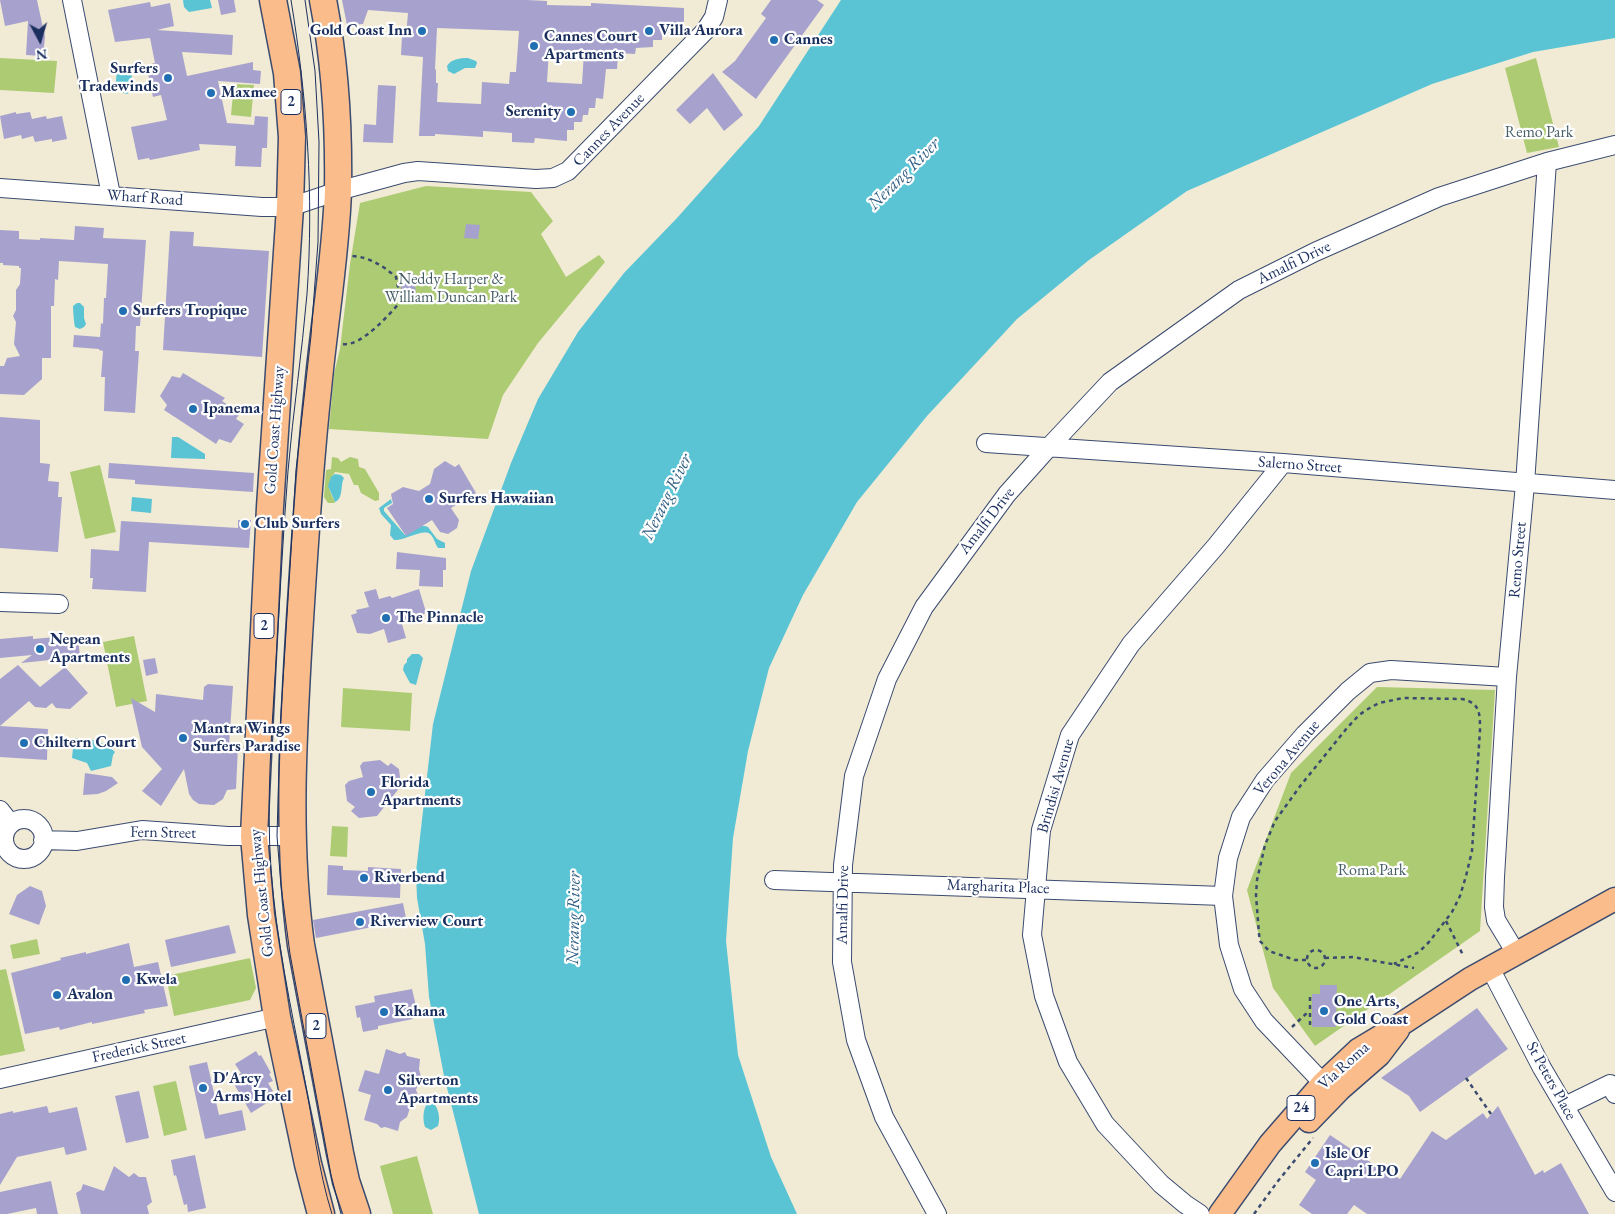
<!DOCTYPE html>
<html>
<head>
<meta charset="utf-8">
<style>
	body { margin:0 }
	#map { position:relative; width:1615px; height:1214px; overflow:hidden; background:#f1ebd5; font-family:"EB Garamond",serif }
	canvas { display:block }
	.north { position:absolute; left:15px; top:15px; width:50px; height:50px; -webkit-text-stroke:4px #fff; paint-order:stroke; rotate:174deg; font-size:14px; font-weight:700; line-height:20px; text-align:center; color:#1b2f5e }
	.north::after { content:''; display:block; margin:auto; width:18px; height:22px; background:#1b2f5e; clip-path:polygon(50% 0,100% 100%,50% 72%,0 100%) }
</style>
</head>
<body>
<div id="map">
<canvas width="1615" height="1214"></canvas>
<div class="north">N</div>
</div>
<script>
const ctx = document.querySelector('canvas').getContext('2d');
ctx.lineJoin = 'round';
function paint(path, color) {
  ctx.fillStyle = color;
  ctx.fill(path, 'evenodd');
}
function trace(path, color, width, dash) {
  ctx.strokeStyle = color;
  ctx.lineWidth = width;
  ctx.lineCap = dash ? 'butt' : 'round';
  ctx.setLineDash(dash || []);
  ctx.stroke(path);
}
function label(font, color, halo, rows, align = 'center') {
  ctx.font = font + ' "EB Garamond",serif';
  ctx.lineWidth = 4.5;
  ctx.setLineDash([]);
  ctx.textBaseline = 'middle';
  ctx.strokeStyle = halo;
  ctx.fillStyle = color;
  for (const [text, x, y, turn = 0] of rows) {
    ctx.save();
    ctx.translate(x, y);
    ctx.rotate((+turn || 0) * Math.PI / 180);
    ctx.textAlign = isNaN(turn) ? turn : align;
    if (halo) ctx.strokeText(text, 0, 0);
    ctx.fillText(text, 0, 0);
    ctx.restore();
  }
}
paint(new Path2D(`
	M 0,58 L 57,61 L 54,93 L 0,90 Z
	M 1536,58 L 1559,147 L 1527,153 L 1505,68 Z
	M 234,84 L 254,85 L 251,117 L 231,115 Z
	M 426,186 L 531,192 L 553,221 L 541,234 L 566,277 L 599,255 L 605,262 L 538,343 L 503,395 L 488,439 L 329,429 L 334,374 L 340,349 L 350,264 L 360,203 Z
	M 332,457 L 338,458 L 341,462 L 350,457 L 358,459 L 359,467 L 365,469 L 379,493 L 379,500 L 375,501 L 361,493 L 358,485 L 354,485 L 349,474 L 335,472 C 327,486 327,486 335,502 L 334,503 L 328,503 L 324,497 L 326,470 L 331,469 Z
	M 100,465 L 116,532 L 85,539 L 70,472 Z
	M 134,636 L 147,701 L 116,707 L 103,642 Z
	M 1377,687 L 1495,690 L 1480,931 L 1315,1046 L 1273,988 L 1247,890 L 1291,773 Z
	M 343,688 L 412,693 L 410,731 L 341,727 Z
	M 332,826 L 348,827 L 347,857 L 330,856 Z
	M 37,939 L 40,954 L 13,959 L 10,945 Z
	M 250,958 L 256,988 L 250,1000 L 174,1016 L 166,976 Z
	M 6,969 L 25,1051 L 0,1056 L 0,970 Z
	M 176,1081 L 187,1130 L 164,1136 L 153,1086 Z
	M 417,1156 L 433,1214 L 393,1214 L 380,1166 Z`), '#accb72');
paint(new Path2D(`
	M 183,0 L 210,0 L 212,8 L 189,12 L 184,7 Z
	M 841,0 L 1615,0 L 1615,38 L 1533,52 L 1432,84 L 1187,191 L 1089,260 L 1017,319 L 927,416 L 857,502 L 803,595 L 769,668 L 748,751 L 733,838 L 726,941 L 738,1055 L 771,1157 L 797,1214 L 479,1214 L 444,1076 L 429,997 L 425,944 L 417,898 L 416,872 L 433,724 L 471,571 L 511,463 L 538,399 L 578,332 L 624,273 L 677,218 L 759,126 Z
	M 468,58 L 476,61 L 477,63 L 475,68 L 465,68 L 454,74 L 448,71 L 447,66 C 451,59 460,58 468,58 Z
	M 119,69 L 128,69 L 131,72 L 132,77 L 127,86 L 130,92 L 127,94 L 120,92 C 115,86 115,75 119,69 Z
	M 77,303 L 80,303 L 84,307 L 84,318 L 86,324 L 84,327 L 80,329 L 75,327 C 74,323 73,310 73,306 Z
	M 172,437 L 178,437 L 205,454 L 205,459 L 171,458 Z
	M 335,474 L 341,475 L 344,478 C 340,485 344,498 335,502 L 328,486 L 331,477 Z
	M 132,497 L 152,499 L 151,513 L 131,511 Z
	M 391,499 L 392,503 L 384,508 L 384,511 L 405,535 L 421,526 L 425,526 L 428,527 L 437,539 L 445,543 L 445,548 L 438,548 C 435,544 434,537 430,534 C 423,528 404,541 394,540 L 390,535 L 391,525 L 381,514 L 379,508 Z
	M 412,654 L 419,654 L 423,658 L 416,685 L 410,683 L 403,670 L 404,665 L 407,662 L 407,659 Z
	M 74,738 C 90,738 104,741 115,752 L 113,755 L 111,766 L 91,771 L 87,763 L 72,758 Z
	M 431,1100 C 438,1106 441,1118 438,1126 L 431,1130 L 425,1127 C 422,1118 423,1105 431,1100 Z`), '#5ac4d5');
paint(new Path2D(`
	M 0,0 L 37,0 L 45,37 L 43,56 L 26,55 L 28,21 L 5,26 Z
	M 218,0 L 234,0 L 236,12 L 221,15 Z
	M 342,0 L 527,0 L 547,1 L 547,5 L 591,6 L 591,3 L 684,8 L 684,22 L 678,22 L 678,27 L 672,26 L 671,33 L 662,33 L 662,40 L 653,40 L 653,47 L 636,48 L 635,54 L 618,53 L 617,69 L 606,69 L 603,99 L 596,98 L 595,108 L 589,108 L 588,115 L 583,115 L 582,122 L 574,122 L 574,130 L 567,130 L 567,141 L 535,138 L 534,143 L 512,142 L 512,133 L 483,131 L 483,137 L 435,134 L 435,136 L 419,136 L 423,57 L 401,55 L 402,36 L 406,36 L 408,13 L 368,10 L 363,24 L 347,25 ZM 437,28 L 519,31 L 516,72 L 510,72 L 509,84 L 482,82 L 481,104 L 437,102 L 438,83 L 436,83 L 436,70 L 435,69 ZM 549,50 L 584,52 L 582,84 L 547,82 Z
	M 771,0 L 817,0 L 824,5 L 756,99 L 722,72 L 735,61 L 766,18 L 761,14 Z
	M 150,2 L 151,7 L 170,3 L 174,26 L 157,30 L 233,35 L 232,55 L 182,52 L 187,76 L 253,62 L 253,70 L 261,71 L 260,84 L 218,81 L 227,123 L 254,125 L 255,116 L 268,117 L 267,148 L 262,148 L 261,167 L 235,166 L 236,146 L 199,144 L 200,150 L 150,160 L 149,158 L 138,160 L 131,127 L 167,120 L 161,95 L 153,97 L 149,78 L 146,65 L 155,63 L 150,38 L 115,42 L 108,10 Z
	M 713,73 L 743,115 L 724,131 L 707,108 L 690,124 L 676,110 Z
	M 378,85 L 396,86 L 393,143 L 363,142 L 364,124 L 376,125 Z
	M 16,112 L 16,114 L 30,112 L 32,119 L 46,116 L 47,119 L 62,116 L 67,139 L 52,142 L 52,139 L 35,142 L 33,136 L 22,139 L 21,135 L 4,139 L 0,116 Z
	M 466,224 L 480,225 L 478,239 L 464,238 Z
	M 75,226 L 104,228 L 103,238 L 146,240 L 140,326 L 136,326 L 135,351 L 139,351 L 135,413 L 104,411 L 105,377 L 101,377 L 103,351 L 99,350 L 99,349 L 73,347 L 74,335 L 100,337 L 101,323 L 103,324 L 104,298 L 106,298 L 108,264 L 59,261 L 58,280 L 55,279 L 54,306 L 51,306 L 51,358 L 42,358 L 42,379 L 24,395 L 0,394 L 0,366 L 4,366 L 7,358 L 20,356 L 14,344 L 16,322 L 13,316 L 16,310 L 16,290 L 20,284 L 21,268 L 19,268 L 19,266 L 3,265 L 3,263 L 0,263 L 0,230 L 19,231 L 19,239 L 40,240 L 40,238 L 74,240 Z
	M 170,231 L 194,232 L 193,246 L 269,251 L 262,357 L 163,350 Z
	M 413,272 L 417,299 L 403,302 L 399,274 Z
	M 183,373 L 225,398 L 222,401 L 240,413 L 236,419 L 244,424 L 231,443 L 219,439 L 216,444 L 164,410 L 167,405 L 160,396 L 172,376 L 180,378 Z
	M 0,417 L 40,420 L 40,463 L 50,464 L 48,481 L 59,482 L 58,497 L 62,497 L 58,552 L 0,548 Z
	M 445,461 L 455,467 L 459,464 L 476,493 L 451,508 L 459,520 L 457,528 L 448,534 L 440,532 L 432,520 L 406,536 L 387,508 L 393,504 L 391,494 L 403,487 L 419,491 L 430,484 L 434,469 Z
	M 109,463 L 254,473 L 253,492 L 135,484 L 135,480 L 108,478 Z
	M 238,520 L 251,520 L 249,548 L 149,542 L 146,592 L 92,589 L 93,578 L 90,578 L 91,549 L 119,551 L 121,521 L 238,528 Z
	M 397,552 L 446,558 L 446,570 L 443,570 L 443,587 L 419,586 L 420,570 L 396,569 Z
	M 376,589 L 379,599 L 390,596 L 392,598 L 419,589 L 426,612 L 417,621 L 402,624 L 406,638 L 388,643 L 384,629 L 370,634 L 357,633 L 351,615 L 357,613 L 356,610 L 369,607 L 364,592 Z
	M 33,636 L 33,639 L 56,637 L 57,640 L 78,638 L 80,657 L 21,663 L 32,655 L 0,658 L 0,639 Z
	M 155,658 L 158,673 L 146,676 L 143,660 Z
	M 18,665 L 40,687 L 65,667 L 88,693 L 70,709 L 56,708 L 52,703 L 46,708 L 35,707 L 29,701 L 0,726 L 0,679 Z
	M 208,684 L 233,686 L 229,746 L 238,746 L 236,789 L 227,790 L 223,799 L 214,805 L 199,804 L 193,800 L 189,794 L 184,769 L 161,806 L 142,791 L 162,769 L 142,747 L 131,698 L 155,712 L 156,694 L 203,700 L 204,687 Z
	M 0,726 L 48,729 L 47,760 L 0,757 Z
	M 380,760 L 388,766 L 391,763 L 399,769 L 401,786 L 377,816 L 359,818 L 351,811 L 355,807 L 347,801 L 345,785 L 349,781 L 363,777 L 360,766 L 363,762 Z
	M 85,773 L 112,777 L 118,783 L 106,791 L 98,794 L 83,795 Z
	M 328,865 L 343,866 L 343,870 L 368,871 L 368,867 L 401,869 L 400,898 L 327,895 Z
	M 30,886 L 42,891 L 46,906 L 39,925 L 9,914 L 17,895 Z
	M 403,903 L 407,923 L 394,926 L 393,923 L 316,938 L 313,920 Z
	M 229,925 L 236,953 L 171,967 L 165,940 Z
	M 129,943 L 134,967 L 158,962 L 168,1006 L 144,1010 L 145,1013 L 92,1024 L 92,1022 L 60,1030 L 59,1027 L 25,1034 L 11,973 L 61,960 L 60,958 L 86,952 L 86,954 Z
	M 1320,985 L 1337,985 L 1336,1027 L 1312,1027 L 1312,994 L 1320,994 Z
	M 412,989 L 416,1006 L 411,1007 L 413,1019 L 378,1026 L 378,1029 L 363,1032 L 360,1017 L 357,1018 L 355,1006 L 375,1002 L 374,996 Z
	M 1477,1008 L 1508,1049 L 1420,1112 L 1409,1096 L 1381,1078 Z
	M 386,1049 L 400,1054 L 405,1052 L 407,1056 L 420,1059 L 419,1069 L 421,1077 L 416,1090 L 418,1095 L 416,1101 L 412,1102 L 407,1117 L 400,1122 L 398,1131 L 385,1127 L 381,1128 L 377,1124 L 364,1120 L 371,1095 L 358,1091 L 365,1070 L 379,1074 Z
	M 256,1051 L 259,1056 L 261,1055 L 271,1073 L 269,1074 L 273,1081 L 268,1083 L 273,1091 L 267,1095 L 270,1101 L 251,1113 L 231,1079 L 241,1073 L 235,1064 Z
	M 207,1062 L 219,1115 L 242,1110 L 246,1130 L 205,1139 L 189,1066 Z
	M 139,1091 L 149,1138 L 126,1143 L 115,1096 Z
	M 47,1106 L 49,1113 L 77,1107 L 87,1150 L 66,1155 L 64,1147 L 17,1157 L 0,1185 L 0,1114 L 13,1111 L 13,1113 Z
	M 1498,1106 L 1535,1175 L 1543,1170 L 1544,1173 L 1561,1163 L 1589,1214 L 1367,1214 L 1354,1205 L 1347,1214 L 1312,1214 L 1299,1205 L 1316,1180 L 1305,1172 L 1330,1135 L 1394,1178 L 1395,1176 L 1400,1179 L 1432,1131 L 1446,1140 L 1483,1113 L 1487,1119 Z
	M 195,1155 L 206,1208 L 188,1212 L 187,1204 L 184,1205 L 176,1175 L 174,1176 L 171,1160 Z
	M 114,1166 L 129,1177 L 134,1173 L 139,1177 L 146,1177 L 152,1202 L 147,1206 L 149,1214 L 81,1214 L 76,1193 L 81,1190 L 83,1184 L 104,1191 Z
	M 51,1181 L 58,1214 L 37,1214 L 36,1208 L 7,1214 L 0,1214 L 0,1192 Z`), '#a7a2cd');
const minor = new Path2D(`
	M 72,0 L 111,195
	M 0,188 L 262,207 L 290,207 L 338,191 L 404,173 L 418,171 L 536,179 L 553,178 L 568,171 L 705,31 L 714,17 L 718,0
	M 986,443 L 1283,463 L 1615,490
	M 0,602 L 59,604
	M 0,810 L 11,824
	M4 839a20 20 0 1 1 40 0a20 20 0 1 1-40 0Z
	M 43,840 L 77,841 L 142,830 L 228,836 L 293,836
	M 774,880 L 1223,896
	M 1516,953 L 1496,920 L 1494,907 L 1495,877 L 1507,677 L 1525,484 L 1547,162
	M 1490,968 L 1542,1068 L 1615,1192
	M 0,1079 L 277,1017
	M 1323,1083 L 1264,1021 L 1243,989 L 1229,945 L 1223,896 L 1228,858 L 1241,817 L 1265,780 L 1305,734 L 1348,691 L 1370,673 L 1391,670 L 1507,677
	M 1565,1106 L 1610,1084 L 1615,1094
	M 937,1214 L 884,1117 L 856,1040 L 842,962 L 843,865 L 854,776 L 887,679 L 924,607 L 1007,494 L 1049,447 L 1110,382 L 1239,290 L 1315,252 L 1439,197 L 1547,162 L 1615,145
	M 1200,1214 L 1185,1204 L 1161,1184 L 1105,1124 L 1068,1062 L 1044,996 L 1032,935 L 1041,830 L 1070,735 L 1131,644 L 1216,546 L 1283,463`);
const major = new Path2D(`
	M 1309,1121 L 1340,1089 L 1379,1055 L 1398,1030
	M 1220,1214 L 1270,1144 L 1323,1083 L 1358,1050 L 1403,1023 L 1470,979 L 1615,899`);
const highway = new Path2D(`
	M 273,0 L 287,73 L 292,137 L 290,207 L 270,507 L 254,836 L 261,915 L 277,1017 L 308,1164 L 321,1214
	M 323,0 C 335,62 339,126 338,190 C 336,256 324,323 318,389 C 309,471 304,554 299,636 C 293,738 287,843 301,945 L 340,1153 L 346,1181 L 357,1214`);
trace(minor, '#3b4b70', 20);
trace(major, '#3b4b70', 25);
trace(highway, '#3b4b70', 29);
trace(new Path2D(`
	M 343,344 C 361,347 390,314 401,301 L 396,277 C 383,266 370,257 352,256
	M 1446,921 L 1463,955
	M1307 959a9 9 0 1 1 18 0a9 9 0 1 1-18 0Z
	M 1325,958 L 1353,957 L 1414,968
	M 1306,960 L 1295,960 L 1269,951 L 1260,941 L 1259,934 L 1256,895 L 1257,880 L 1265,845 L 1275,821 L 1301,785 L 1347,728 L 1359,715 L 1368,709 L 1379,703 L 1403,698 L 1462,699 C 1480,703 1480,713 1480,730 L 1472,851 L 1466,876 L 1460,896 L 1452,912 L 1429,942 L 1419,952 L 1394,964
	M 1310,1025 L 1310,997
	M 1292,1027 L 1309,1011
	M 1466,1078 L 1491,1114
	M 1254,1214 L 1278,1181 L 1313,1138`), '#3b4b70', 2.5, [4, 4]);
trace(minor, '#fff', 18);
trace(major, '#f9bc8a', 22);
trace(highway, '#f9bc8a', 26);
trace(new Path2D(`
	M 291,0 C 307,97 314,195 307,294 C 302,353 293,412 288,471 C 283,534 280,598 276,661 C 272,730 266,800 271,869 C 276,939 291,1007 304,1076 C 313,1121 318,1170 332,1214
	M 305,0 L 315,71 L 319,142 L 318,242 L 311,336 L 296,470 L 280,729 L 277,836 L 281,886 L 290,954 L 331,1175 L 341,1214`), '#1b2f5e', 1);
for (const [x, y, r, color] of [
	[422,31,5,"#1f6fb2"],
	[649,31,5,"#1f6fb2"],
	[774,40,5,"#1f6fb2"],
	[534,46,5,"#1f6fb2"],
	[168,78,5,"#1f6fb2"],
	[211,93,5,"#1f6fb2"],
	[571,112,5,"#1f6fb2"],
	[123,311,5,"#1f6fb2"],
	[193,409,5,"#1f6fb2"],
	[429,499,5,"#1f6fb2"],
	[245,524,5,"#1f6fb2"],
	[386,618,5,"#1f6fb2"],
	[40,649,5,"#1f6fb2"],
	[183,738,5,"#1f6fb2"],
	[24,743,5,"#1f6fb2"],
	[371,792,5,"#1f6fb2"],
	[364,878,5,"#1f6fb2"],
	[360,922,5,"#1f6fb2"],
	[126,980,5,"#1f6fb2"],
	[57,995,5,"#1f6fb2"],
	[1324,1011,5,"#1f6fb2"],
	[384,1012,5,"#1f6fb2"],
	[203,1088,5,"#1f6fb2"],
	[388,1090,5,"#1f6fb2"],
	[1315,1163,5,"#1f6fb2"]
]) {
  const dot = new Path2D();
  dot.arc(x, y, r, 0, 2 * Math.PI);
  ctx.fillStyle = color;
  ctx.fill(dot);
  trace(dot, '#fff', 2);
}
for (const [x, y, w] of [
	[291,102,20],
	[264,626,20],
	[316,1026,20],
	[1301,1108,28]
]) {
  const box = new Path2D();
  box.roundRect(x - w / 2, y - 12.5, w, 25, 4);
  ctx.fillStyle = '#fff';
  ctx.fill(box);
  trace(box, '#1b2f5e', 1);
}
label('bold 15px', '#1b2f5e', null, [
	["2",291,102],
	["2",264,626],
	["2",316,1026],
	["24",1301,1108]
]);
label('bold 16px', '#1b2f5e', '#fff', [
	["Gold Coast Inn",412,31,"right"],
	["Villa Aurora",659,31],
	["Cannes Court",544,37],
	["Apartments",544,55],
	["Cannes",784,40],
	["Surfers",158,69,"right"],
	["Tradewinds",158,87,"right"],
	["Maxmee",221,93],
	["Serenity",561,112,"right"],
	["Surfers Tropique",133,311],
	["Ipanema",203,409],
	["Surfers Hawaiian",439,499],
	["Club Surfers",255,524],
	["The Pinnacle",396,618],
	["Nepean",50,640],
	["Apartments",50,658],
	["Mantra Wings",193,729],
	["Surfers Paradise",193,747],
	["Chiltern Court",34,743],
	["Florida",381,783],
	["Apartments",381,801],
	["Riverbend",374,878],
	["Riverview Court",370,922],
	["Kwela",136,980],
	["Avalon",67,995],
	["One Arts,",1334,1002],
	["Gold Coast",1334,1020],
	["Kahana",394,1012],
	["D'Arcy",213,1079],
	["Arms Hotel",213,1097],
	["Silverton",398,1081],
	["Apartments",398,1099],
	["Isle Of",1325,1154],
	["Capri LPO",1325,1172]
], 'left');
label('16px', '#1b2f5e', '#fff', [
	["Cannes Avenue",609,130,-46],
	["Wharf Road",145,198,4],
	["Amalfi Drive",1294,263,-26],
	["Gold Coast Highway",275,430,-86],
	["Salerno Street",1300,465,4],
	["Amalfi Drive",987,521,-52],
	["Remo Street",1518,560,-85],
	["Verona Avenue",1287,758,-50],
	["Brindisi Avenue",1056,786,-74],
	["Fern Street",163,833,1],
	["Margharita Place",998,887,2],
	["Gold Coast Highway",262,893,-96],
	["Amalfi Drive",843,905,-89],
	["Frederick Street",139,1048,-12],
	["Via Roma",1344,1066,-42],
	["St Peters Place",1551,1081,61]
]);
label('16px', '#465e64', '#fff', [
	["Remo Park",1539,133],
	["Neddy Harper &",451,280],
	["William Duncan Park",451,298],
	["Roma Park",1372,871]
]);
label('italic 18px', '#2e5c82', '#fff', [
	["Nerang River",904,174,-45],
	["Nerang River",667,497,-64],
	["Nerang River",574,918,-89]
]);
</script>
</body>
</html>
